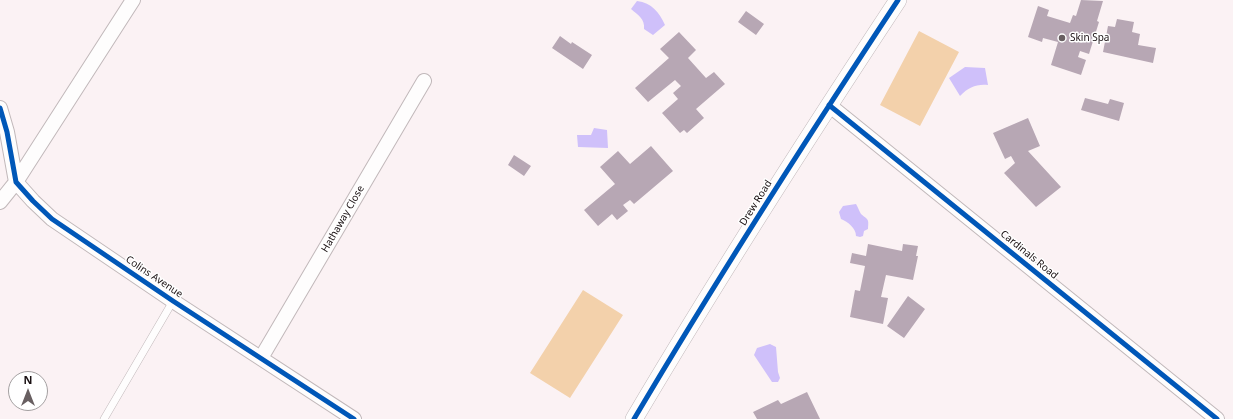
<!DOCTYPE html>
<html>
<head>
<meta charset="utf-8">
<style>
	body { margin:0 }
	#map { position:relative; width:1233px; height:419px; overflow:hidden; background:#fbf2f4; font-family:"Noto Sans",sans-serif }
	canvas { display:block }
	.north { position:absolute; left:8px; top:371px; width:40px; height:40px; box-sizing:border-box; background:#fff; border:1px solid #a39fa0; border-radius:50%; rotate:0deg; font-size:11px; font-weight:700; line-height:16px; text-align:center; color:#191012 }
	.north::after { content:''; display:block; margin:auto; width:14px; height:18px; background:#685f61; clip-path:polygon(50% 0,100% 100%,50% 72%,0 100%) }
</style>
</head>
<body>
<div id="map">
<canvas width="1233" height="419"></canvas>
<div class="north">N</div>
</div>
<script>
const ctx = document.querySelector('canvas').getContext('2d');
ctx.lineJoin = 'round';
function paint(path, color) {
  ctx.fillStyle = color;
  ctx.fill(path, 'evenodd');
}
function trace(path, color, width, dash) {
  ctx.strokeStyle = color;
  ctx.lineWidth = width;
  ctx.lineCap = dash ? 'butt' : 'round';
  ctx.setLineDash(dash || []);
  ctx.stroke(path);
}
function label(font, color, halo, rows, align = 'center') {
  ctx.font = font + ' "Noto Sans",sans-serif';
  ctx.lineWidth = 3;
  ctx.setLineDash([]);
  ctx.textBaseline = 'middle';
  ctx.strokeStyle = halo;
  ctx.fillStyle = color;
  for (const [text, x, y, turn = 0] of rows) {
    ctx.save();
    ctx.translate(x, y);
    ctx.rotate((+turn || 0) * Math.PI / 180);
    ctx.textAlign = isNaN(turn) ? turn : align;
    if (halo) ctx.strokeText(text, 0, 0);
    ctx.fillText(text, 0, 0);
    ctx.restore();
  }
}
paint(new Path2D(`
	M 919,31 L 959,52 L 920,126 L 880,105 Z
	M 583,290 L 623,315 L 570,398 L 530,373 Z`), '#f3d1ab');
paint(new Path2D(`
	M 637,1 C 652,3 659,12 665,25 L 653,35 L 644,29 C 645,19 638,15 631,9 Z
	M 965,67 L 985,68 L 988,85 C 976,84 969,87 960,96 L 949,78 Z
	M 594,128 L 607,130 L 608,148 L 578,147 L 577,135 L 591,135 Z
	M 856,204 C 858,207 859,211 861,214 C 868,220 869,218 868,229 L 864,231 L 863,236 L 860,237 L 856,236 C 856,228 848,222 841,219 L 839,212 L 843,206 Z
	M 770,344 L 776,347 L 778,372 L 780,378 L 778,382 L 772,382 L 754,355 L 757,348 Z`), '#cfc0fa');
paint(new Path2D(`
	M 1081,0 L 1103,1 L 1097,21 L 1099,22 L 1089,54 L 1080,51 L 1078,57 L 1086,60 L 1081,75 L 1051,65 L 1058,42 L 1043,38 L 1042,42 L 1028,37 L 1038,6 L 1049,10 L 1047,16 L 1070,23 L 1073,15 L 1076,16 Z
	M 746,11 L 764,24 L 756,35 L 738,22 Z
	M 1117,19 L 1134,22 L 1132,32 L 1140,34 L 1138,45 L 1156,48 L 1153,63 L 1103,52 L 1108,26 L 1115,27 Z
	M 679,32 L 696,50 L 688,58 L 706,78 L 714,72 L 725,84 L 696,109 L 704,118 L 687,133 L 684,130 L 680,133 L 662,113 L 678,99 L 673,93 L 681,86 L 675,80 L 648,102 L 635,88 L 669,58 L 660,49 Z
	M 560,36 L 571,44 L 572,42 L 592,55 L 583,69 L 552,48 Z
	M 1085,98 L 1108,104 L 1110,99 L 1124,103 L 1119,121 L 1081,110 Z
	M 1028,118 L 1040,146 L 1028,151 L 1061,187 L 1036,207 L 1004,173 L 1015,163 L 1011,156 L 1005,159 L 993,133 Z
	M 651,146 L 673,171 L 634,204 L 630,200 L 623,205 L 628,211 L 617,220 L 612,214 L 598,226 L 584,210 L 615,184 L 600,167 L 618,151 L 630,164 Z
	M 514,155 L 531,166 L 524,176 L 508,165 Z
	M 868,244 L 902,251 L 903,244 L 918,246 L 916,256 L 918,256 L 913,280 L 886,275 L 881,297 L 888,298 L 883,324 L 850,317 L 855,290 L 860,291 L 865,266 L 850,263 L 852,253 L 866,256 Z
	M 908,296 L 925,309 L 904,338 L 887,326 Z
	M 807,392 L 820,419 L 757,419 L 753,412 L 778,400 L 781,404 Z`), '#b7a7b4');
const service = new Path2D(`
	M 104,419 L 173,301`);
const minor = new Path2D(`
	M 829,105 L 1217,419
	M 0,108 L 7,132 L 16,182 L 33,201 L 52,219 L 173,301 L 354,419
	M 0,202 L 16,182 L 133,0
	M 261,358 L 424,81`);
const tertiary = new Path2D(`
	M 634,419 C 718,277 807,138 898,0`);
trace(service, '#c1b8ba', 8);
trace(minor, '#c1b8ba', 16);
trace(tertiary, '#c1b8ba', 18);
trace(service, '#fefdfd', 7);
trace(minor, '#fefdfd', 14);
trace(tertiary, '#fefdfd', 17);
trace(new Path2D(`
	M 829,105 L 1217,419
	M 0,108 L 7,132 L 16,182 L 33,201 L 52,219 L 173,301 L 354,419
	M 634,419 C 718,277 807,138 898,0`), '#0057b8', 5);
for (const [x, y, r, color] of [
	[1062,38,4,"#685f61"]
]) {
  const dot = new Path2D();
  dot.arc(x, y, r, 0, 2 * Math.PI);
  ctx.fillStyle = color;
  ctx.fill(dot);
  trace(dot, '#fff', 1.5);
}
label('10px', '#191012', '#fff', [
	["Skin Spa",1070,38]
], 'left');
label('10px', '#191012', '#fff', [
	["Drew Road",756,203,-58],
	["Hathaway Close",343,219,-60],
	["Cardinals Road",1029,255,39],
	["Colins Avenue",154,277,34]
]);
</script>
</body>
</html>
